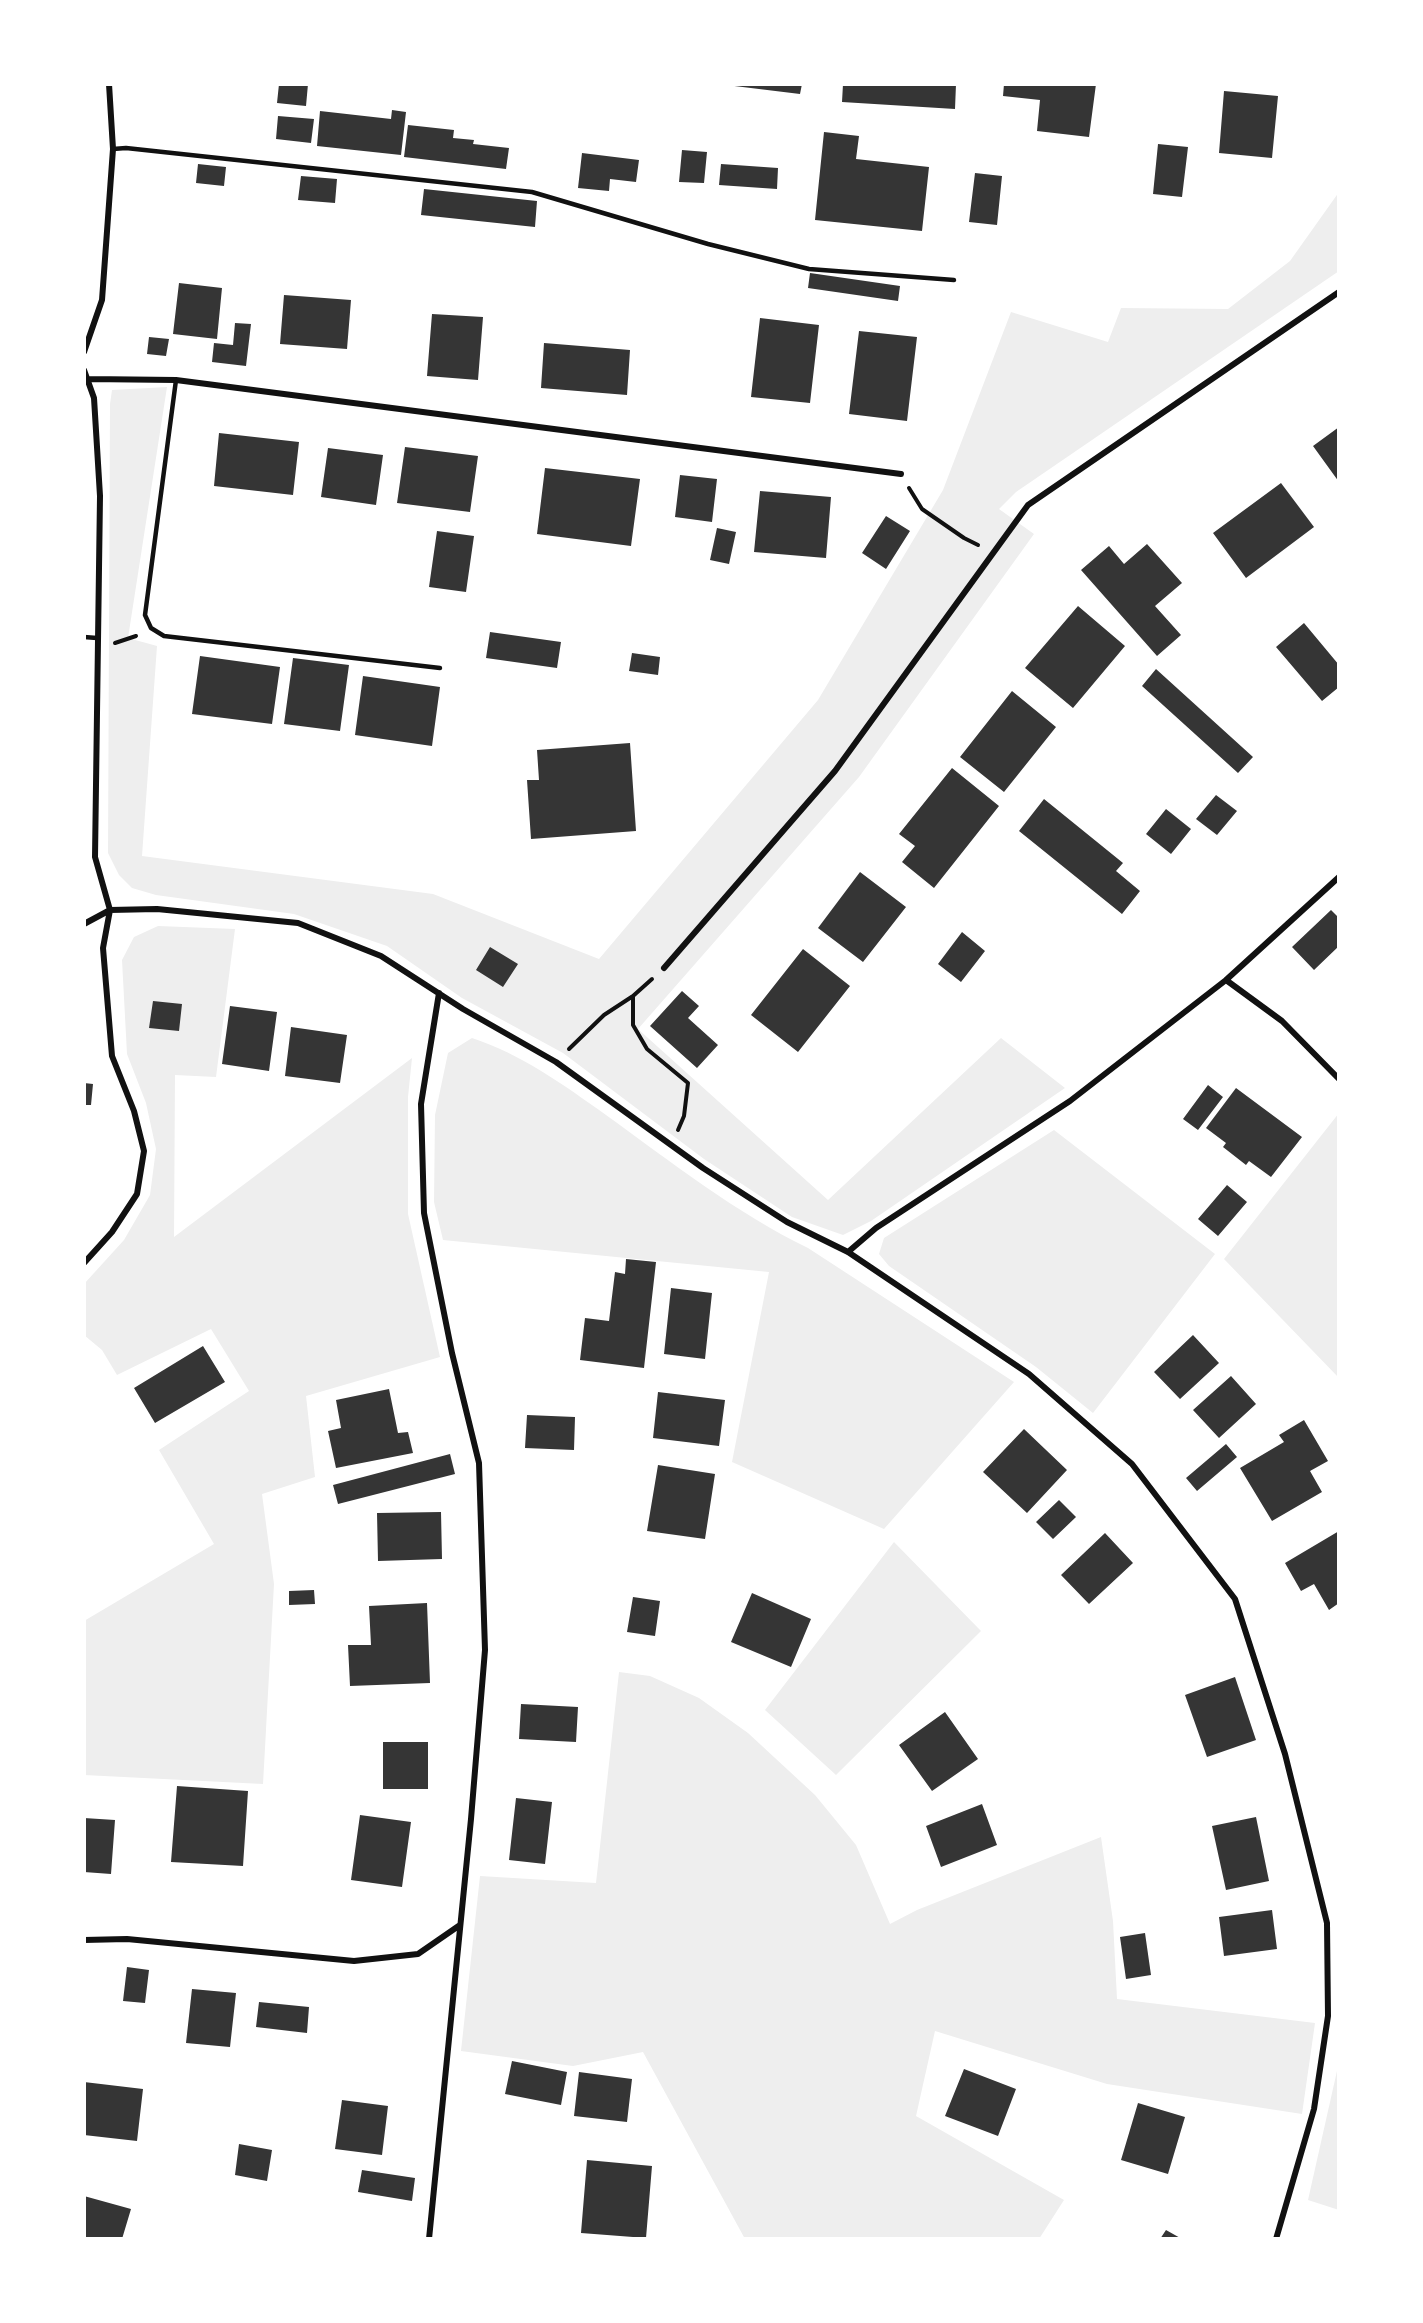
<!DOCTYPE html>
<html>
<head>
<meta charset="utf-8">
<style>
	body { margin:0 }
	#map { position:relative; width:1423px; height:2323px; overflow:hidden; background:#fff; font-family:Raleway,sans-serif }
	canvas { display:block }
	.frame { position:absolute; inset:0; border:86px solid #fff; pointer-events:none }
</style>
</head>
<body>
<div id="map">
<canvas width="1423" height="2323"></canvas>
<div class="frame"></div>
</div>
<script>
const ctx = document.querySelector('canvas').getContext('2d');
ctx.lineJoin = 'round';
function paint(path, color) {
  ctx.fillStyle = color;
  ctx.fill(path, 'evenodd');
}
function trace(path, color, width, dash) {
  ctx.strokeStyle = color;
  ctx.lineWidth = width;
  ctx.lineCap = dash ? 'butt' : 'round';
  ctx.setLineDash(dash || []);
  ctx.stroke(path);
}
paint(new Path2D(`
	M 1339,192 L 1339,271 L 1016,492 L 999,509 L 1034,534 L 859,777 L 638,1029 L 828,1200 L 1001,1038 L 1065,1088 L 871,1221 L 843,1235 L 792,1217 L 704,1159 L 563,1053 L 462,998 L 387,946 L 294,914 L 156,895 L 132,888 L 119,875 L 108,853 L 110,404 L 112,390 L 167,387 L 128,638 L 157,646 L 142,856 L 433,894 L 599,959 L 818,700 L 943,490 L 1011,312 L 1108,342 L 1121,308 L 1228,309 L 1290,261 Z
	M 158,926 L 235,929 L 216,1077 L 175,1075 L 174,1237 L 412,1058 L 408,1097 L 408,1214 L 440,1357 L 306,1396 L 315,1477 L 262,1494 L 274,1584 L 263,1784 L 84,1775 L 84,1621 L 214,1544 L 159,1450 L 249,1391 L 211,1329 L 117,1375 L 102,1350 L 84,1335 L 84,1284 L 124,1240 L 150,1195 L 156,1149 L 146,1103 L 127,1054 L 122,960 L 134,937 Z
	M 472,1038 C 521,1054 564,1085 606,1115 C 671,1162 736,1213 808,1248 L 1014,1382 L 884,1529 L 732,1462 L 769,1272 L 443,1240 L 434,1202 L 435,1115 L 448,1053 Z
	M 1339,1113 L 1339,1378 L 1224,1259 Z
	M 1054,1130 L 1215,1254 L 1093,1413 L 1036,1367 L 889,1266 L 879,1254 L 884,1238 Z
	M 894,1542 L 981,1631 L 836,1775 L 765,1710 Z
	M 619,1672 L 650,1676 L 699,1698 L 748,1733 L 815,1795 L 856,1845 L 890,1924 L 917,1910 L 1101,1837 L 1113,1921 L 1117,1999 L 1315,2023 L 1302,2114 L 1107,2084 L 935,2031 L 916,2116 L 1064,2200 L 1039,2239 L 745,2239 L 643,2052 L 573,2066 L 461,2051 L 480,1876 L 596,1883 Z
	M 1339,2062 L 1339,2210 L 1308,2200 Z`), '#eee');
paint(new Path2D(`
	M 279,84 L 308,84 L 306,106 L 277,103 Z
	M 718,84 L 802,84 L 800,94 Z
	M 843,84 L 956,84 L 955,109 L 842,102 Z
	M 1004,84 L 1096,84 L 1089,137 L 1037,131 L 1040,100 L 1003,96 Z
	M 1224,91 L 1278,96 L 1272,158 L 1219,153 Z
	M 392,110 L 406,112 L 401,155 L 317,146 L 320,111 L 391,119 Z
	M 278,116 L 314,119 L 311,143 L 276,139 Z
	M 408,125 L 454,130 L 453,138 L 474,140 L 473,144 L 509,148 L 506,169 L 404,157 Z
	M 824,132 L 859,136 L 856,159 L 929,167 L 922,231 L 815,220 Z
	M 1158,144 L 1188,147 L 1182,197 L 1153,194 Z
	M 682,150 L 707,152 L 704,183 L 679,182 Z
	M 582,153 L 639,160 L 636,182 L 610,179 L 609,191 L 578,188 Z
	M 198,164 L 226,167 L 224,186 L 196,183 Z
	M 721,164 L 778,168 L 777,189 L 719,185 Z
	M 975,173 L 1002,176 L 997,225 L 969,222 Z
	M 301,176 L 337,179 L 335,203 L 298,200 Z
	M 424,189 L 537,201 L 535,227 L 421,215 Z
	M 810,273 L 900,286 L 898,301 L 808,288 Z
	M 179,283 L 222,288 L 217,339 L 173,334 Z
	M 284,295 L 351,300 L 347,349 L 280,344 Z
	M 432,314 L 483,317 L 478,380 L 427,376 Z
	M 760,318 L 819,325 L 810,403 L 751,397 Z
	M 235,323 L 251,324 L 246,366 L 212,362 L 214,343 L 233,345 Z
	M 859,331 L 917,337 L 907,421 L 849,414 Z
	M 149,337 L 169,339 L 166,356 L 147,354 Z
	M 544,343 L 630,350 L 627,395 L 541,388 Z
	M 1339,427 L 1339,482 L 1313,446 Z
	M 219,433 L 299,442 L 293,495 L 214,486 Z
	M 405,447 L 478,456 L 470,512 L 397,503 Z
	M 328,448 L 383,455 L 376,505 L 321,497 Z
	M 545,468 L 640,479 L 631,546 L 537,534 Z
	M 680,475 L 717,479 L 712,522 L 675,517 Z
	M 1281,483 L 1314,527 L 1246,578 L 1213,533 Z
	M 760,491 L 831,497 L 826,558 L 754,552 Z
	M 886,516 L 910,531 L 886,569 L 862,553 Z
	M 717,528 L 736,532 L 729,564 L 710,560 Z
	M 437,531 L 474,536 L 466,592 L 429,587 Z
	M 1147,544 L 1182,583 L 1155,606 L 1181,635 L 1157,656 L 1081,570 L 1109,546 L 1124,564 Z
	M 1078,606 L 1125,646 L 1073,708 L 1025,668 Z
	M 1304,623 L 1339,665 L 1339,687 L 1322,701 L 1276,647 Z
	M 490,632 L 561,642 L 557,668 L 486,658 Z
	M 632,653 L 660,657 L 658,675 L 629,671 Z
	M 200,656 L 280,667 L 272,724 L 192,714 Z
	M 293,658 L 349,665 L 340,731 L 284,724 Z
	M 1156,669 L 1253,757 L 1238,773 L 1142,686 Z
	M 363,676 L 440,687 L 432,746 L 355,735 Z
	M 1012,691 L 1056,727 L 1004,792 L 960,757 Z
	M 630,743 L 636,831 L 531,839 L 527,780 L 539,780 L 537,750 Z
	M 952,768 L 999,806 L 934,888 L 902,862 L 915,846 L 899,834 Z
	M 1216,795 L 1237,811 L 1217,835 L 1196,819 Z
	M 1044,799 L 1123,863 L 1116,871 L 1140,891 L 1122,914 L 1019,831 Z
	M 1166,809 L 1191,829 L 1171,854 L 1146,834 Z
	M 860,872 L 906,907 L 863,962 L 818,928 Z
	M 1331,910 L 1339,918 L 1339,946 L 1314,970 L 1292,947 Z
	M 962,932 L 985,951 L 961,982 L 938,964 Z
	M 490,947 L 518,964 L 503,987 L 476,970 Z
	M 803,949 L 850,986 L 798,1052 L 751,1015 Z
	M 682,991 L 699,1006 L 688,1018 L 718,1045 L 697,1068 L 650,1026 Z
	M 153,1001 L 182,1004 L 179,1031 L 149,1028 Z
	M 230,1006 L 277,1012 L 269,1071 L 222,1064 Z
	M 291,1027 L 347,1035 L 340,1083 L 285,1076 Z
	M 84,1083 L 93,1084 L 91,1105 L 84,1105 Z
	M 1208,1085 L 1223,1097 L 1198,1130 L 1183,1119 Z
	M 1236,1088 L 1302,1137 L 1271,1177 L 1249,1161 L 1246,1165 L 1223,1147 L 1226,1143 L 1206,1128 Z
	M 1227,1185 L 1247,1202 L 1218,1236 L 1198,1219 Z
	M 626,1259 L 656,1262 L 644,1368 L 580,1360 L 585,1318 L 609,1321 L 615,1272 L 625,1274 Z
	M 671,1288 L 712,1293 L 705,1359 L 664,1354 Z
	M 1193,1335 L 1219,1363 L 1180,1399 L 1154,1372 Z
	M 203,1346 L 225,1382 L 155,1423 L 134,1388 Z
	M 1231,1376 L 1256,1404 L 1219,1438 L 1193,1410 Z
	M 389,1389 L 398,1433 L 408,1432 L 413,1453 L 336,1468 L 328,1431 L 341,1428 L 336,1400 Z
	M 658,1392 L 725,1400 L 719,1446 L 653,1438 Z
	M 527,1415 L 575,1417 L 574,1450 L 525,1448 Z
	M 1304,1420 L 1328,1461 L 1310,1471 L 1322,1492 L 1272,1521 L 1240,1468 L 1284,1442 L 1279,1435 Z
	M 1024,1429 L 1067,1470 L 1027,1513 L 983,1472 Z
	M 1226,1444 L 1237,1457 L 1197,1491 L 1186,1478 Z
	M 450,1454 L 455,1474 L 338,1504 L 333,1485 Z
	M 658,1465 L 715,1474 L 705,1539 L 647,1531 Z
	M 1059,1500 L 1076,1517 L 1053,1539 L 1036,1522 Z
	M 441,1512 L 442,1559 L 378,1561 L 377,1513 Z
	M 1339,1531 L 1339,1603 L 1329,1610 L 1314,1584 L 1301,1591 L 1285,1563 Z
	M 1105,1533 L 1133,1563 L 1089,1604 L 1061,1575 Z
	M 314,1590 L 315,1604 L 289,1605 L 289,1591 Z
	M 752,1593 L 811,1619 L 791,1667 L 731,1642 Z
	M 633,1597 L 660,1601 L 655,1636 L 627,1632 Z
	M 427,1603 L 430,1683 L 350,1686 L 348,1645 L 371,1645 L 369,1606 Z
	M 1235,1677 L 1256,1740 L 1207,1757 L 1185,1695 Z
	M 521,1704 L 578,1707 L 576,1742 L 519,1739 Z
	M 945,1712 L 978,1759 L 932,1791 L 899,1745 Z
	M 383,1742 L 428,1742 L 428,1789 L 383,1789 Z
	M 177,1786 L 248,1791 L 243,1866 L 171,1862 Z
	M 516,1798 L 552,1802 L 545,1864 L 509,1860 Z
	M 982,1804 L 997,1845 L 941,1867 L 926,1826 Z
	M 360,1815 L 411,1822 L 402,1887 L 351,1880 Z
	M 1256,1817 L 1269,1881 L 1226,1890 L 1212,1826 Z
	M 84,1818 L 115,1820 L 111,1874 L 84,1872 Z
	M 1272,1910 L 1277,1949 L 1224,1956 L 1219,1917 Z
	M 1145,1933 L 1151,1975 L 1126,1979 L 1120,1937 Z
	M 127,1967 L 149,1970 L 145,2003 L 123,2001 Z
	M 192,1989 L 236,1993 L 230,2047 L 186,2043 Z
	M 259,2002 L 309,2007 L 307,2033 L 256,2027 Z
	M 512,2061 L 567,2072 L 561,2105 L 505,2094 Z
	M 964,2069 L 1016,2089 L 998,2136 L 945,2116 Z
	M 579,2072 L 632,2079 L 627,2122 L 574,2116 Z
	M 84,2082 L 143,2089 L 137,2141 L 84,2135 Z
	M 342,2100 L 388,2106 L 382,2155 L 335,2149 Z
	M 1138,2103 L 1185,2117 L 1168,2174 L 1121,2160 Z
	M 239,2144 L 272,2150 L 267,2181 L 235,2175 Z
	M 587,2160 L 652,2166 L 646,2238 L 581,2233 Z
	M 362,2170 L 415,2178 L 412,2201 L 358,2192 Z
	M 84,2196 L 131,2209 L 122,2239 L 84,2239 Z
	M 1166,2230 L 1182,2239 L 1160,2239 Z`), '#353535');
trace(new Path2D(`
	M 909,488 L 922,509 L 964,538 L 978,545
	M 115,643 L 136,636
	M 633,996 L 633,1025 L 647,1049 L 688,1083 L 684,1116 L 678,1130
	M 569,1049 L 604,1015 L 633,996 L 652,979`), '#111', 4);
trace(new Path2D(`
	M 113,149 L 126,148 L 532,192 L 708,244 L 809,269 L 954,280
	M 176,380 L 145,615 L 151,628 L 164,636 L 440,668
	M 84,637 L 97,638`), '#111', 4.5);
trace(new Path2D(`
	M 84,352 L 102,300 L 113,149 L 109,84
	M 84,370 L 94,398 L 100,496 L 95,857 L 110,910 L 103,948 L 112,1056 L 134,1111 L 144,1151 L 137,1194 L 112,1232 L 84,1263
	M 88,379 L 176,380 L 901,474
	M 84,924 L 110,910 L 157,909 L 298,923 L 381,956 L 463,1009 L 556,1062 L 703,1168 L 787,1222 L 848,1252 L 1029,1374 L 1132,1464 L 1235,1599 L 1285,1754 L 1327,1923 L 1328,2016 L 1314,2109 L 1276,2239
	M 664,968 L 835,771 L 1028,505 L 1339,292
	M 1226,980 L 1282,1021 L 1339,1079
	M 848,1252 L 876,1228 L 1070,1101 L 1226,980 L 1339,877
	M 84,1940 L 127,1939 L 354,1961 L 418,1954 L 460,1925
	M 429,2239 L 471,1819 L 485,1650 L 479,1463 L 452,1353 L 424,1213 L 421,1104 L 439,993`), '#111', 6);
</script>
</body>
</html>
